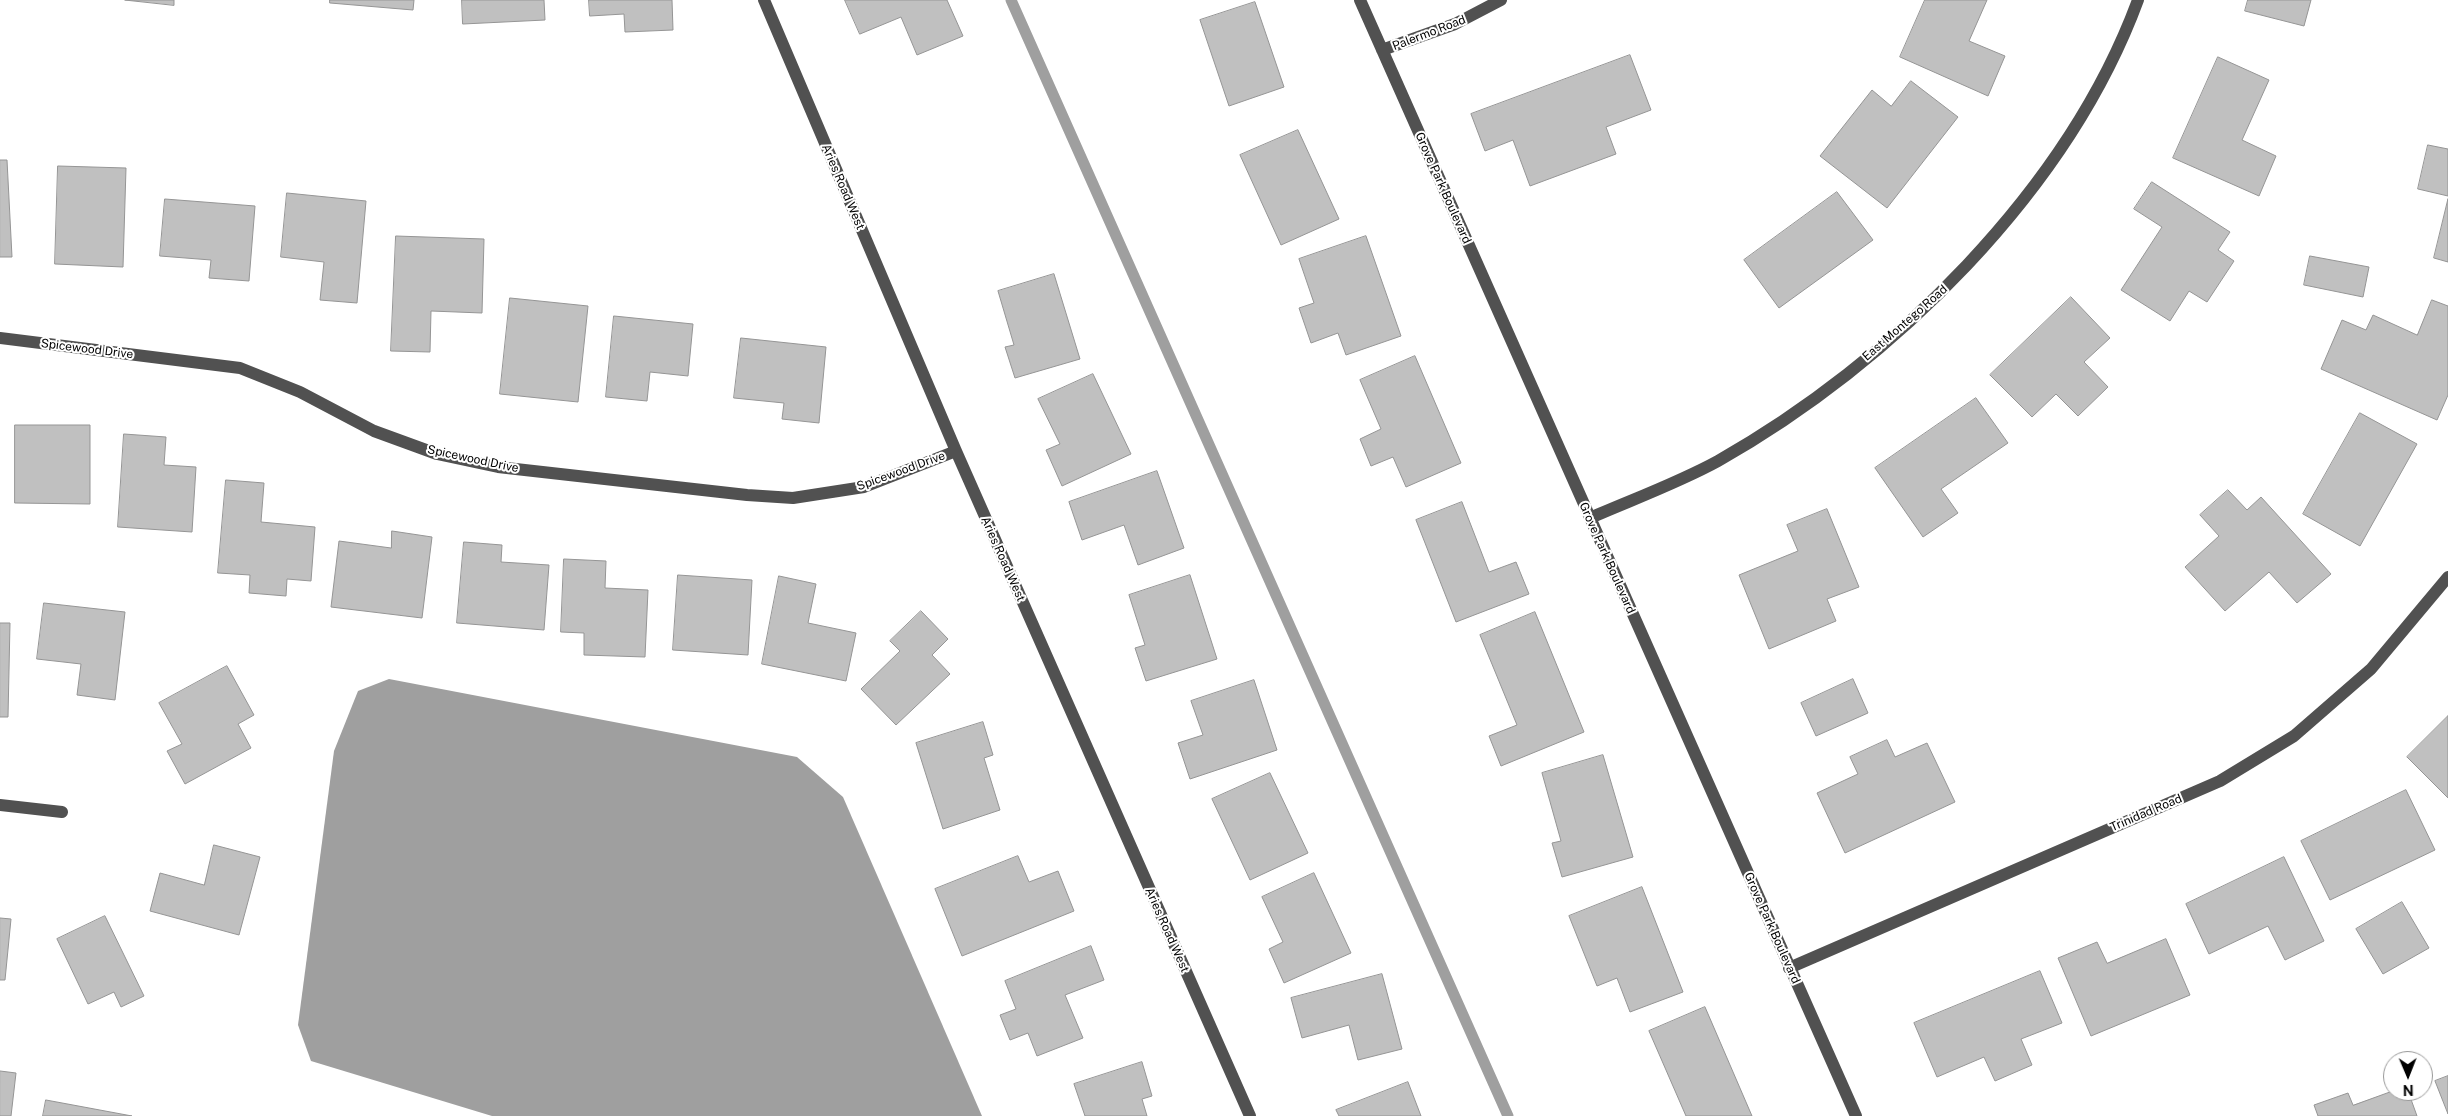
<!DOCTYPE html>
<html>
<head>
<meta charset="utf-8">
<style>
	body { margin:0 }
	#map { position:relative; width:2448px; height:1116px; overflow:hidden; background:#fff; font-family:"Public Sans",sans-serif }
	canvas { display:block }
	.north { position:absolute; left:2383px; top:1051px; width:50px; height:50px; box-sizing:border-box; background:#fff; border:1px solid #999; border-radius:50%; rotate:179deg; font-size:14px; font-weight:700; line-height:20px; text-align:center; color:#000 }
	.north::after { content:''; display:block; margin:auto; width:18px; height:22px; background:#000; clip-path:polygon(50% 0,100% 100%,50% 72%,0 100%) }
</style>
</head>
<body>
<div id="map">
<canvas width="2448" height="1116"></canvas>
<div class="north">N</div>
</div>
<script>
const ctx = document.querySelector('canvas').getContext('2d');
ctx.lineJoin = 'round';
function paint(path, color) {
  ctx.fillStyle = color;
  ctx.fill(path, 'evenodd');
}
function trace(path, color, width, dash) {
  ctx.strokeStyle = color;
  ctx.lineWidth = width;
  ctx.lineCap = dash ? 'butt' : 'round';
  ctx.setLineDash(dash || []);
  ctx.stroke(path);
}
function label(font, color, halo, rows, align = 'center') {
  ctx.font = font + ' "Public Sans",sans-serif';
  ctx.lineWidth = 4;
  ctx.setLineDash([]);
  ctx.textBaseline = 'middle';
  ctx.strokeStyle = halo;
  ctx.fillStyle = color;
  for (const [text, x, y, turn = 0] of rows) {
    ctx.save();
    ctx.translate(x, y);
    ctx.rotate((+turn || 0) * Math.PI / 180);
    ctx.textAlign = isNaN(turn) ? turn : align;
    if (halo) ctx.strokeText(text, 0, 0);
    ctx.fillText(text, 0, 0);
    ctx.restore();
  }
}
paint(new Path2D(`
	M 389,679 L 797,757 L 843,797 L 982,1116 L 492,1116 L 311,1061 L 298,1025 L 334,751 L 358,691 Z`), '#9f9f9f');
trace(new Path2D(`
	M 1011,0 L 1508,1116`), '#9f9f9f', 11);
const building = new Path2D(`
	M 125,0 L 174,0 L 174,5 Z
	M 330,0 L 414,0 L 413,10 L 330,3 Z
	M 462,0 L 544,0 L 545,20 L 463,24 Z
	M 589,0 L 672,0 L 673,30 L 625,32 L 624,14 L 590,16 Z
	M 845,0 L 947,0 L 963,36 L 917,55 L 901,17 L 860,34 Z
	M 1925,0 L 1987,0 L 1969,41 L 2005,56 L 1988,96 L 1900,57 Z
	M 2248,0 L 2311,0 L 2304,26 L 2245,11 Z
	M 1255,2 L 1284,87 L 1229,106 L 1200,20 Z
	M 1630,55 L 1651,110 L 1606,127 L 1616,154 L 1530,186 L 1513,140 L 1485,151 L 1471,114 Z
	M 2218,57 L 2269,80 L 2242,140 L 2276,156 L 2259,196 L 2173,158 Z
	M 1911,81 L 1958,117 L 1887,208 L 1820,156 L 1872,90 L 1891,106 Z
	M 1298,130 L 1339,219 L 1281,245 L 1240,155 Z
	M 2428,145 L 2448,149 L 2448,196 L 2418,189 Z
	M 0,160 L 7,160 L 12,257 L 0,257 Z
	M 58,166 L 126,168 L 123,267 L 55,264 Z
	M 2152,182 L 2230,232 L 2218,250 L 2234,261 L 2207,302 L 2189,291 L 2170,321 L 2121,290 L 2162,227 L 2134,209 Z
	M 1837,192 L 1873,240 L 1779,308 L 1744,260 Z
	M 287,193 L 366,201 L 357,303 L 320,300 L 324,262 L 281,257 Z
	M 165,199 L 255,206 L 249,281 L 209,278 L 211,260 L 160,256 Z
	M 2448,199 L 2448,262 L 2434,258 Z
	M 396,236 L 484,239 L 482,313 L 431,311 L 430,352 L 391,351 Z
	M 1366,236 L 1401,336 L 1346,355 L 1338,333 L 1311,343 L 1299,308 L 1314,303 L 1299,259 Z
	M 2310,256 L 2369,267 L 2363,297 L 2304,285 Z
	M 1054,274 L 1080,359 L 1015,378 L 1005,347 L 1014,345 L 998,291 Z
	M 2071,297 L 2110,338 L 2084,362 L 2108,387 L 2078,416 L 2056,394 L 2032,417 L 1990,375 Z
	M 510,298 L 588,306 L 578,402 L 500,394 Z
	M 2432,300 L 2448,306 L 2448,395 L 2437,420 L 2321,369 L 2342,320 L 2366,330 L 2373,315 L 2417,335 Z
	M 614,316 L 693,324 L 688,376 L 650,372 L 647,401 L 606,397 Z
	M 741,338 L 826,347 L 819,423 L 782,419 L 784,403 L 734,398 Z
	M 1415,356 L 1461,463 L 1406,487 L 1393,457 L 1371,466 L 1360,439 L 1381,429 L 1360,380 Z
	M 1093,374 L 1131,454 L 1062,486 L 1046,450 L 1060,444 L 1038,399 Z
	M 1976,398 L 2008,443 L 1941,489 L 1958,513 L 1923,537 L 1875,468 Z
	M 2360,413 L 2417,444 L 2360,546 L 2303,514 Z
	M 15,425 L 90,425 L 90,504 L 15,503 Z
	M 124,434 L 166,437 L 164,465 L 196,467 L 192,532 L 118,527 Z
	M 1157,471 L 1184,548 L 1138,565 L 1124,525 L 1082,540 L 1069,502 Z
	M 226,480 L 264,483 L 261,522 L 315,527 L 311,581 L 287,579 L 286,596 L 249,593 L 250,575 L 218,573 Z
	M 2228,490 L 2247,510 L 2261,497 L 2331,574 L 2297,603 L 2269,572 L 2225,611 L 2185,567 L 2219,536 L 2200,515 Z
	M 1462,502 L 1489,572 L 1516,562 L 1529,594 L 1456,622 L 1416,520 Z
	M 1827,509 L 1859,587 L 1827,599 L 1836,621 L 1769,649 L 1739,575 L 1798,551 L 1787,525 Z
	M 392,531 L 432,537 L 422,618 L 331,607 L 339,541 L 391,548 Z
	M 464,542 L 502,545 L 501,562 L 549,565 L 544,630 L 457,623 Z
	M 564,559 L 606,561 L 605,588 L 648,590 L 645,657 L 584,655 L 584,633 L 561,632 Z
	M 678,575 L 752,580 L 748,655 L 673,650 Z
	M 1190,575 L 1217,659 L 1146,681 L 1135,648 L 1145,645 L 1129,595 Z
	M 779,576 L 816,584 L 808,623 L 856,633 L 846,681 L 762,664 Z
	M 44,603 L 125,612 L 115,700 L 77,695 L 81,664 L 37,659 Z
	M 921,611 L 948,639 L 932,655 L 950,674 L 896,725 L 861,689 L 900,651 L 890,641 Z
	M 1535,612 L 1584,732 L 1501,766 L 1489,736 L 1517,725 L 1480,635 Z
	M 0,623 L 10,623 L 8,717 L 0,717 Z
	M 227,666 L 254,715 L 238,724 L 251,748 L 185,784 L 167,751 L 182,744 L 159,703 Z
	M 1853,679 L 1868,713 L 1816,736 L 1801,703 Z
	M 1254,680 L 1277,750 L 1190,779 L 1178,743 L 1203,735 L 1191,701 Z
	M 2448,716 L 2448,798 L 2407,757 Z
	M 983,722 L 993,755 L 984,758 L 1000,810 L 943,829 L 916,743 Z
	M 1887,740 L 1895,757 L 1927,743 L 1955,802 L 1845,853 L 1817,793 L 1858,774 L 1850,757 Z
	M 1603,755 L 1633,857 L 1562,877 L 1552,843 L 1561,841 L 1542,773 Z
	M 1270,773 L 1308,853 L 1250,880 L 1212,799 Z
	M 2406,790 L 2435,850 L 2330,900 L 2301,841 Z
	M 214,845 L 260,857 L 239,935 L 150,911 L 160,873 L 204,885 Z
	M 1018,856 L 1029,882 L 1058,871 L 1074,911 L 962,956 L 935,889 Z
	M 2284,857 L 2324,941 L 2285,960 L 2268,926 L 2209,954 L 2186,904 Z
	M 1314,873 L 1351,953 L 1284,983 L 1269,949 L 1283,942 L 1262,897 Z
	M 1642,887 L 1683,992 L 1630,1012 L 1617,978 L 1597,986 L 1569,916 Z
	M 2402,902 L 2429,948 L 2383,974 L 2356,929 Z
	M 105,916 L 144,996 L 121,1007 L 114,992 L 88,1004 L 57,939 Z
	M 0,918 L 11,919 L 5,980 L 0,980 Z
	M 2166,939 L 2190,995 L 2091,1036 L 2058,958 L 2097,942 L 2107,963 Z
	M 1091,946 L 1104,980 L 1065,995 L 1083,1038 L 1037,1056 L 1028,1033 L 1010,1040 L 1000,1015 L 1016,1009 L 1005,981 Z
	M 2040,971 L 2062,1023 L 2021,1039 L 2032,1065 L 1995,1081 L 1984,1057 L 1937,1077 L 1914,1023 Z
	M 1382,974 L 1402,1049 L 1358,1060 L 1349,1025 L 1302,1038 L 1291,998 Z
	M 1705,1007 L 1752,1116 L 1686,1116 L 1649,1031 Z
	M 1142,1062 L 1152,1096 L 1142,1099 L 1147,1116 L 1085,1116 L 1074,1084 Z
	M 0,1071 L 16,1073 L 11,1116 L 0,1116 Z
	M 2448,1076 L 2448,1114 L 2435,1081 Z
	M 1408,1082 L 1421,1116 L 1339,1116 L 1336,1110 Z
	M 2393,1091 L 2408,1091 L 2417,1116 L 2318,1116 L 2314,1105 L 2348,1093 L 2353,1105 Z
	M 46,1100 L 132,1116 L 43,1116 Z`);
paint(building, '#c0c0c0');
trace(building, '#959595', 1);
trace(new Path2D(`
	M 764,0 L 956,451 L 1250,1116
	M 1360,0 L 1856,1116
	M 1382,50 L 1455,24 L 1501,0
	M 0,338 L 240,368 L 300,392 L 374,431 L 437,454 L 498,467 L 747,495 L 793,498 L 864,487 L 956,451
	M 1590,518 C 1631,500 1678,483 1718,461 C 1892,363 2068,190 2138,0
	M 0,805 L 62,812
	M 1789,968 L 2220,781 L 2294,736 L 2371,669 L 2448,577`), '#515151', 12);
label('12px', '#000', '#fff', [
	["Palermo Road",1429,33,-21],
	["Aries Road West",843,187,67],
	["Grove Park Boulevard",1443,188,66],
	["East Montego Road",1905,323,-41],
	["Spicewood Drive",87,349,7],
	["Spicewood Drive",473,459,12],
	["Spicewood Drive",901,471,-20],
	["Grove Park Boulevard",1607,558,66],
	["Aries Road West",1003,559,66],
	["Trinidad Road",2146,813,-23],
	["Grove Park Boulevard",1772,928,66],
	["Aries Road West",1167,930,66]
]);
</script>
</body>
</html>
